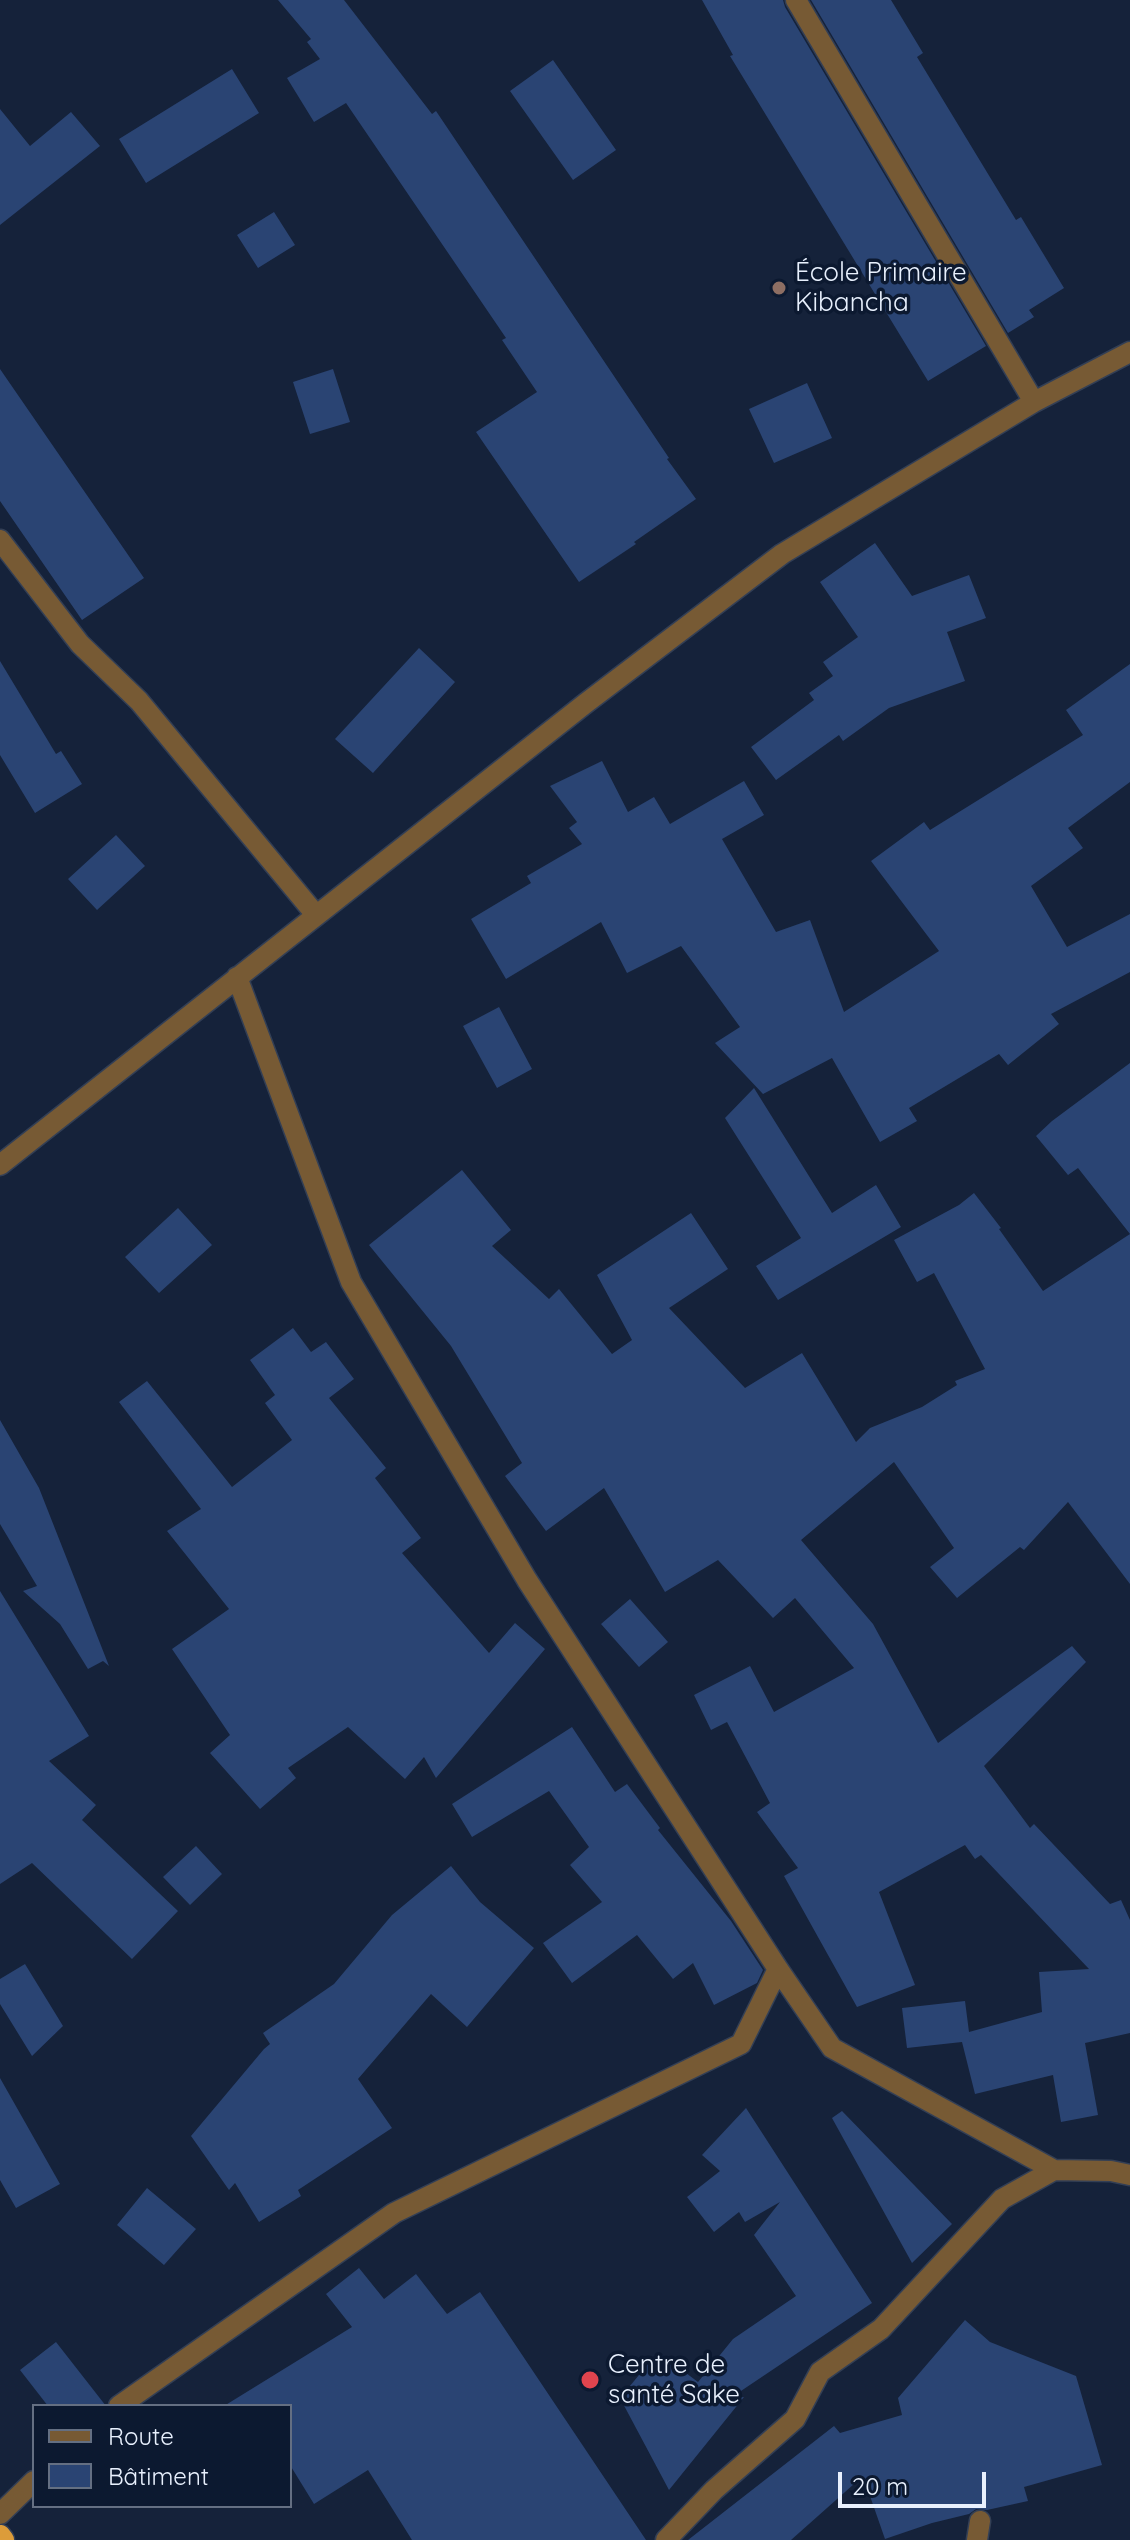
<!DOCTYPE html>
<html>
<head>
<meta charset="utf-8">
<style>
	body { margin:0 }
	#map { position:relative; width:1130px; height:2540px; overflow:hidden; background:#15223a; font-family:Quicksand,sans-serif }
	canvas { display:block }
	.legend { position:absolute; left:32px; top:2404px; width:260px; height:104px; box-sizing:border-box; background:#0c1930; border:2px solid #646f82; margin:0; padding:10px 14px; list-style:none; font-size:24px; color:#e8f0fd }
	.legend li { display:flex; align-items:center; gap:16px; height:40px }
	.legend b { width:40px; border:2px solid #646f82 }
	.scale { position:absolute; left:838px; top:2472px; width:148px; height:36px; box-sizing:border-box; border:4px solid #e8f0fd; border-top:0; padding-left:10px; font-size:24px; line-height:28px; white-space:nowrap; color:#e8f0fd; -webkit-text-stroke:6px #0c1930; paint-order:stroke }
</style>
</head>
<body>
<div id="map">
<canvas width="1130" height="2540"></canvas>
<ul class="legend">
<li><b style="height:10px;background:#775a34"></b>Route</li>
<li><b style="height:22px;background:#2a4473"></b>Bâtiment</li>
</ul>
<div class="scale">20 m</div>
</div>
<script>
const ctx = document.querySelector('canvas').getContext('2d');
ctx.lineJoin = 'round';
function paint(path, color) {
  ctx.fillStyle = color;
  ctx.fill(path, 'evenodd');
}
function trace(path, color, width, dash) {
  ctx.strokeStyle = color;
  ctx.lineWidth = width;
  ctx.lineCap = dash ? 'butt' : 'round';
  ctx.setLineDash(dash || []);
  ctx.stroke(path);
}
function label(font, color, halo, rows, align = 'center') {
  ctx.font = font + ' Quicksand,sans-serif';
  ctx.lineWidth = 7;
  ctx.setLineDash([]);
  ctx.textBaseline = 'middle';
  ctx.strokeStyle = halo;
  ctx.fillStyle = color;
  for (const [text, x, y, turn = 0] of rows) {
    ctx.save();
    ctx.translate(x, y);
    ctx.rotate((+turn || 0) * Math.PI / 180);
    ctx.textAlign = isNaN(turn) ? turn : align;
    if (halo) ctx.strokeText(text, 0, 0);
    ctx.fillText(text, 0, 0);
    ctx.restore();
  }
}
paint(new Path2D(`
	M 278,0 L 344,0 L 432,114 L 436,111 L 669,458 L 667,459 L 696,499 L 634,542 L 636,544 L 579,582 L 476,432 L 537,392 L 502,340 L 506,338 L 346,103 L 314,122 L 287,78 L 320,59 L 307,42 L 311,39 Z
	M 702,0 L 783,0 L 785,7 L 986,346 L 928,381 L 730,56 L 733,55 Z
	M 811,0 L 891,0 L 923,53 L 917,57 L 1016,220 L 1021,217 L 1064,288 L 1029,310 L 1034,317 L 1008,333 Z
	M 553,60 L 616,150 L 573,180 L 510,91 Z
	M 232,69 L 259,113 L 146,183 L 119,139 Z
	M 0,109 L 30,146 L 71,112 L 100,146 L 0,225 Z
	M 274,212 L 295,245 L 258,268 L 237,235 Z
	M 0,369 L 144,578 L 82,620 L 0,501 Z
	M 333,369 L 350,422 L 310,434 L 293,382 Z
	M 807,383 L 832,438 L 774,463 L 749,409 Z
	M 875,543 L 912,596 L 969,575 L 986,618 L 947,632 L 965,681 L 889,708 L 843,741 L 839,735 L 776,780 L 751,747 L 814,700 L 809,693 L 833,676 L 823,662 L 858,637 L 820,582 Z
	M 419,648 L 455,682 L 373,773 L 335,739 Z
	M 0,661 L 56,754 L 61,751 L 82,784 L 35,813 L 0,755 Z
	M 1130,664 L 1130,782 L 1068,828 L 1083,848 L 1031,886 L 1067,947 L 1130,914 L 1130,972 L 1051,1014 L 1059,1024 L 1008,1065 L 999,1054 L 909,1108 L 917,1121 L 880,1142 L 832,1058 L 763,1094 L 715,1043 L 740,1027 L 681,946 L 627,973 L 601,922 L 506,979 L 471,919 L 531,883 L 527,876 L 582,844 L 569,828 L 577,822 L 550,786 L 602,761 L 628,812 L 654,797 L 670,824 L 744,781 L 764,815 L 722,839 L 776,932 L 810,920 L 844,1012 L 939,951 L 871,861 L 924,822 L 930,830 L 1083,735 L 1066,710 Z
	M 116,835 L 145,866 L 97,910 L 68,879 Z
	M 499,1007 L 532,1069 L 497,1088 L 463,1026 Z
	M 1130,1063 L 1130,1584 L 1068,1502 L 1024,1550 L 1020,1547 L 957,1598 L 930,1567 L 954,1548 L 894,1462 L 801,1540 L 873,1624 L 938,1743 L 1072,1646 L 1086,1662 L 984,1766 L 1030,1828 L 1034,1824 L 1110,1904 L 1121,1900 L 1130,1920 L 1130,2033 L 1085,2043 L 1098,2115 L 1061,2122 L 1053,2075 L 975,2094 L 962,2042 L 907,2048 L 902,2008 L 965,2001 L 969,2032 L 1042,2012 L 1039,1972 L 1089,1969 L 981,1855 L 975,1859 L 965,1845 L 879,1892 L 915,1985 L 857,2007 L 784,1876 L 798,1868 L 757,1812 L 770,1803 L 727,1722 L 711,1730 L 694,1695 L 750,1666 L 774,1712 L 854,1668 L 795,1598 L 773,1618 L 718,1560 L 665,1592 L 604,1488 L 546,1531 L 505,1476 L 522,1463 L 451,1346 L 369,1245 L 462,1170 L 511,1230 L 492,1246 L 549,1299 L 559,1289 L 612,1354 L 632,1340 L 597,1275 L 691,1213 L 728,1269 L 669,1308 L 745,1388 L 802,1353 L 856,1442 L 870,1428 L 922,1407 L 957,1385 L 955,1381 L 985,1369 L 934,1273 L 917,1282 L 894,1240 L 959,1205 L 974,1193 L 1001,1228 L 999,1229 L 1043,1291 L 1130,1234 L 1078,1168 L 1068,1175 L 1036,1136 L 1052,1121 Z
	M 754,1088 L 832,1213 L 876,1185 L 901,1227 L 778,1300 L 756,1266 L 801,1238 L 725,1118 Z
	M 178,1208 L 212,1245 L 159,1293 L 125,1257 Z
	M 293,1328 L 311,1352 L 326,1342 L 354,1379 L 329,1398 L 386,1468 L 375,1478 L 421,1538 L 402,1553 L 489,1653 L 515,1623 L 545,1649 L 436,1778 L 424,1757 L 405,1779 L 348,1727 L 288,1768 L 296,1778 L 260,1809 L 210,1753 L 230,1735 L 172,1649 L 229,1609 L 167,1531 L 201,1509 L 119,1402 L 147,1381 L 232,1487 L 292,1440 L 265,1403 L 275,1395 L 250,1360 Z
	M 0,1420 L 39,1488 L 109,1666 L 103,1661 L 88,1669 L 60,1624 L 23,1591 L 37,1586 L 0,1524 Z
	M 0,1591 L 89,1736 L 49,1761 L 96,1805 L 82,1820 L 178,1911 L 132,1959 L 32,1863 L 0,1884 Z
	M 630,1599 L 668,1642 L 639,1667 L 601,1624 Z
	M 572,1727 L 615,1792 L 627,1784 L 660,1828 L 658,1830 L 731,1921 L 763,1970 L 757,1983 L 714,2005 L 693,1963 L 673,1979 L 637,1935 L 572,1983 L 543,1943 L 602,1902 L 570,1865 L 589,1847 L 549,1791 L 472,1837 L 452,1804 Z
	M 196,1846 L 222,1874 L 190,1905 L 163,1877 Z
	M 451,1866 L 480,1902 L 534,1948 L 467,2027 L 431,1994 L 358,2079 L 392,2128 L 298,2190 L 301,2196 L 259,2222 L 235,2183 L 229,2190 L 191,2136 L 264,2049 L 270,2044 L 263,2033 L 334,1984 L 392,1915 Z
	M 25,1964 L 63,2026 L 32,2056 L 0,2004 L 0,1979 Z
	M 0,2078 L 60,2184 L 16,2208 L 0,2180 Z
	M 746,2108 L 872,2303 L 729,2399 L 744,2397 L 669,2490 L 620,2398 L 658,2352 L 698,2382 L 733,2339 L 796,2296 L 754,2235 L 780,2202 L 745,2222 L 739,2212 L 714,2232 L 687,2197 L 720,2171 L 702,2155 Z
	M 842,2111 L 952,2224 L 912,2263 L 832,2118 Z
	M 147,2188 L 196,2229 L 164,2265 L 117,2225 Z
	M 359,2268 L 384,2299 L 416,2274 L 447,2314 L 480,2292 L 646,2540 L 412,2540 L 368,2470 L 314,2504 L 290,2465 L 290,2406 L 224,2406 L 352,2327 L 326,2294 Z
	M 965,2320 L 990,2342 L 1076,2376 L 1102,2465 L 1024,2487 L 1028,2501 L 987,2510 L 976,2509 L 969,2514 L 932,2523 L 885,2539 L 863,2476 L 791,2540 L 688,2540 L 834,2426 L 840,2433 L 902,2415 L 898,2398 Z
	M 56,2342 L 106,2406 L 48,2406 L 20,2370 Z`), '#2a4473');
const minor = new Path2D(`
	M 796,0 L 1034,402
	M 0,540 L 80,644 L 139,701 L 316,915
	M 237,977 L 351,1282 L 527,1580 L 778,1969 L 832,2048 L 1054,2170
	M 0,1165 L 586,703 L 782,554 L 1034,402 L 1130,352
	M 119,2406 L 394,2213 L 741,2044 L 778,1969
	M 0,2514 L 34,2481
	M 666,2540 L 714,2490 L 795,2419 L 820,2372 L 881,2329 L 1002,2199 L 1054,2170 L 1111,2171 L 1130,2175
	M 977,2540 L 980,2521`);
const trunk = new Path2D(`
	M 0,2536 L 3,2540`);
trace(minor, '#333f55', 23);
trace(trunk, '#333f55', 25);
trace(minor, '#775a34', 20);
trace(trunk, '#dc9c3a', 22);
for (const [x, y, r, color] of [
	[779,288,8,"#8d6e63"],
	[590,2380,10,"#e0444e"]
]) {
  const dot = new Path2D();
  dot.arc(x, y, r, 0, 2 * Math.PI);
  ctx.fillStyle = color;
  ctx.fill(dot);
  trace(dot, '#0c1930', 3);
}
label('26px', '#e8f0fd', '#0c1930', [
	["École Primaire",795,273],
	["Kibancha",795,303],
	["Centre de",608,2365],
	["santé Sake",608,2395]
], 'left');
</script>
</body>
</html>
